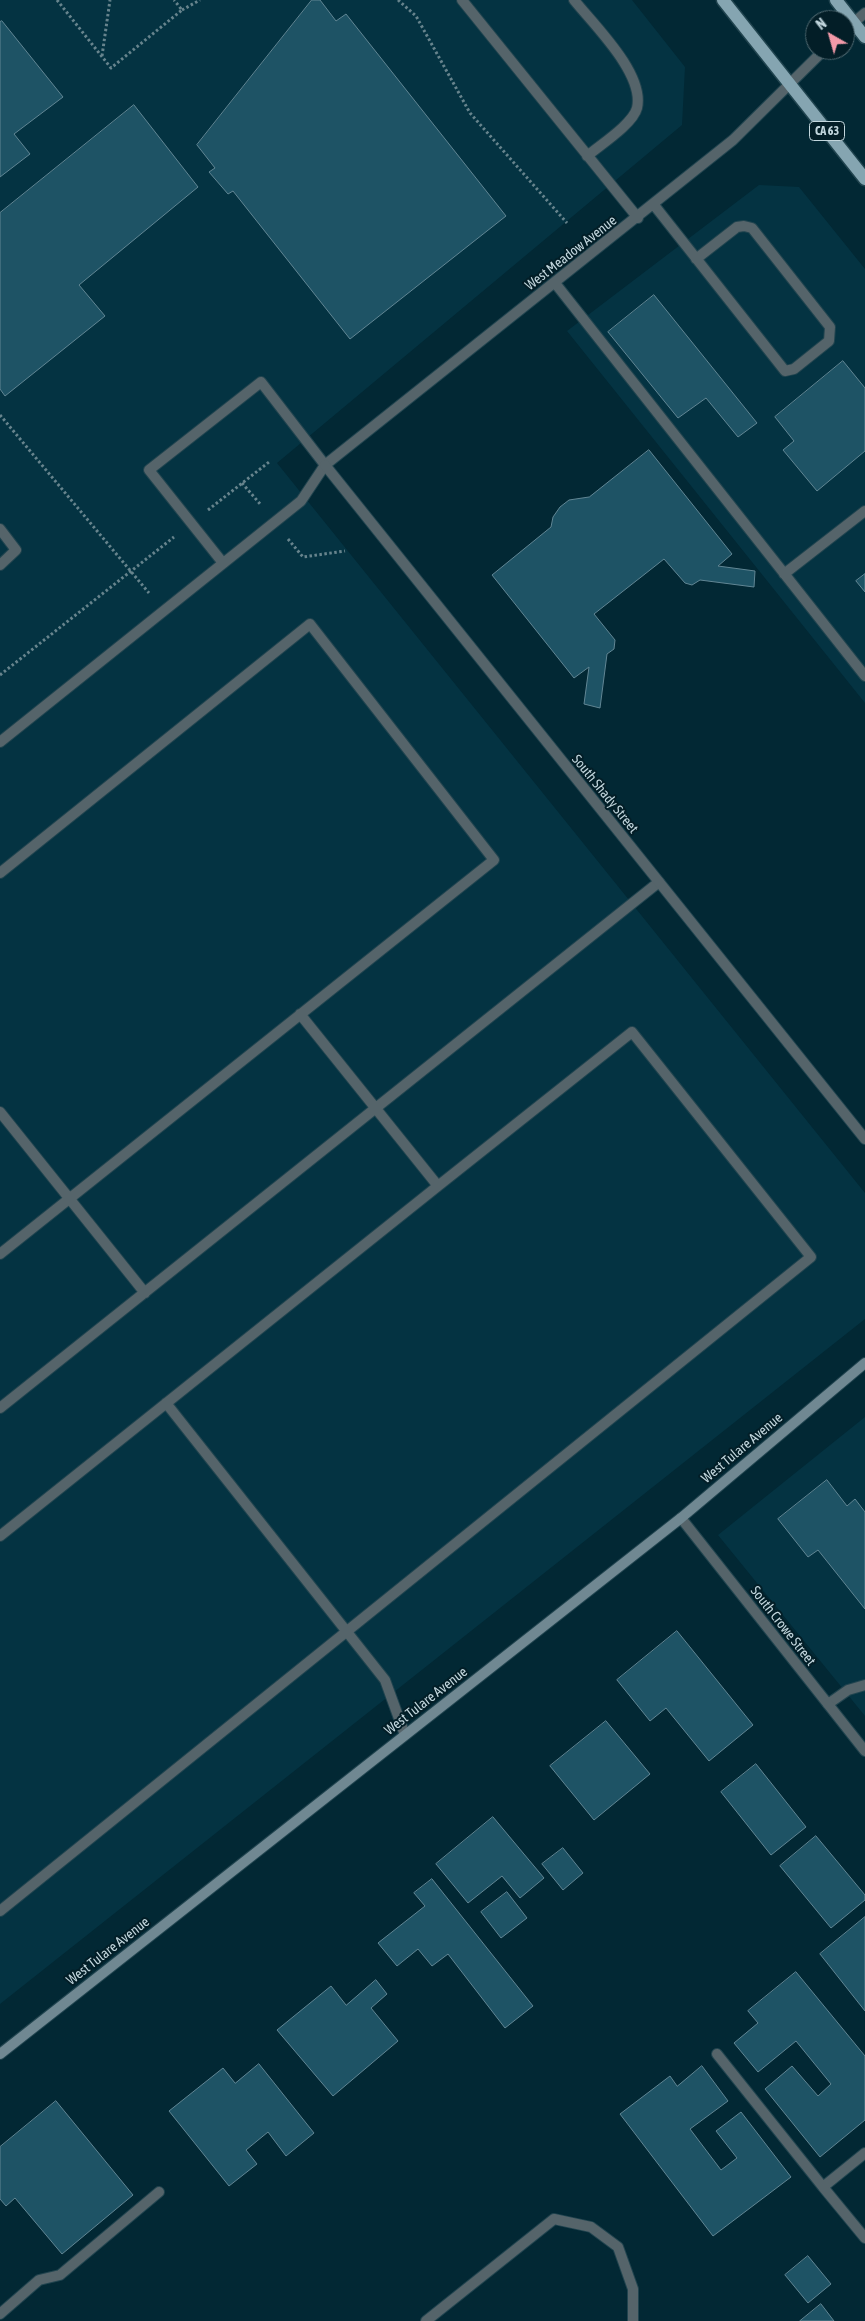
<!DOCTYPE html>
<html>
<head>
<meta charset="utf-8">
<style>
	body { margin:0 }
	#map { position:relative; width:865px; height:2321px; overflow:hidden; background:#022834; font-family:"Asap Condensed",sans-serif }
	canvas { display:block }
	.north { position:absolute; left:805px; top:10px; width:50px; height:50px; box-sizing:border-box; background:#031e27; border:1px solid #4f6870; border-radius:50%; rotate:322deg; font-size:14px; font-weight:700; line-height:20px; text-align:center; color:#c2d6dd }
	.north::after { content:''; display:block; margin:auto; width:18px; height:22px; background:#f39aa9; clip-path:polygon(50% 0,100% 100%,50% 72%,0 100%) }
</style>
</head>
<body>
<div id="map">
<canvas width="865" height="2321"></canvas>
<div class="north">N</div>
</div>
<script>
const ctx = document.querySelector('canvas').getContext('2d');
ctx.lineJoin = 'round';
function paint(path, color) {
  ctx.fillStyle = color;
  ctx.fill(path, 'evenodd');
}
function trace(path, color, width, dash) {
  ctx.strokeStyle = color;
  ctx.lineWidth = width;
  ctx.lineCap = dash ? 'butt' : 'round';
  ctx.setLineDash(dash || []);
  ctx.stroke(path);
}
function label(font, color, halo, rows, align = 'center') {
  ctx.font = font + ' "Asap Condensed",sans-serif';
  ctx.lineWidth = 4;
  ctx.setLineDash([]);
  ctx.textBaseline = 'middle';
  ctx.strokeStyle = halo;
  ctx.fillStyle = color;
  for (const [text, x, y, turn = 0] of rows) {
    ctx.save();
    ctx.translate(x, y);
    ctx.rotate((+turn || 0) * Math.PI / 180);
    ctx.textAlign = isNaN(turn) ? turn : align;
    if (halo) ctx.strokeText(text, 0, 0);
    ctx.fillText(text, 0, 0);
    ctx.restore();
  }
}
paint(new Path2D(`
	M 0,0 L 632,0 L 685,67 L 682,125 L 277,463 L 865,1193 L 865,1319 L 0,2004 Z
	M 759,185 L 799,187 L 865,269 L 865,703 L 567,331 Z
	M 865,1417 L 865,1716 L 718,1535 Z`), '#043342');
const building = new Path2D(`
	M 312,0 L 320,0 L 336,21 L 346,14 L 506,216 L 350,339 L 233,191 L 228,194 L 209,172 L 215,168 L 197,145 Z
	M 2,21 L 63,97 L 14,134 L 30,154 L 0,177 L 0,22 Z
	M 134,105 L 198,187 L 79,285 L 105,316 L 5,396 L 0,389 L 0,213 Z
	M 654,295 L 757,423 L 738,437 L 706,398 L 678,418 L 608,332 Z
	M 843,361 L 865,388 L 865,451 L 817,491 L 783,450 L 794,441 L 775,417 Z
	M 649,450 L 732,554 L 718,566 L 755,571 L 754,587 L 700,580 L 692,585 L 685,583 L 664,559 L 594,614 L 615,640 L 614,649 L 607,654 L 600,708 L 584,704 L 589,667 L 574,678 L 492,575 L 551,527 L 553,517 L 560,507 L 569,500 L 589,497 Z
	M 865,574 L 865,592 L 856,581 Z
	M 827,1480 L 847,1506 L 855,1499 L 865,1512 L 865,1609 L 818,1550 L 808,1557 L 778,1519 Z
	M 677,1631 L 753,1725 L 709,1761 L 666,1708 L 650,1721 L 617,1680 Z
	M 606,1721 L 650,1774 L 594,1820 L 550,1766 Z
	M 756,1764 L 806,1827 L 771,1855 L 721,1792 Z
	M 493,1817 L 544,1878 L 520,1898 L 502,1876 L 468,1903 L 436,1864 Z
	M 816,1836 L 865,1895 L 865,1900 L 831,1928 L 780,1866 Z
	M 563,1848 L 583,1873 L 563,1890 L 542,1864 Z
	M 432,1879 L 533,2006 L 505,2028 L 448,1954 L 432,1966 L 418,1949 L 397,1966 L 378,1943 L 425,1906 L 414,1893 Z
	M 507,1892 L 527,1918 L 501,1938 L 481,1912 Z
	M 865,1917 L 865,2011 L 820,1954 Z
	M 796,1972 L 865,2056 L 865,2120 L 820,2157 L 765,2089 L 792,2066 L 818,2096 L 831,2084 L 796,2041 L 758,2072 L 734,2043 L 758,2023 L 748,2011 Z
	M 376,1980 L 387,1994 L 371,2008 L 398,2041 L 333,2096 L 277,2030 L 331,1986 L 346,2005 Z
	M 259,2064 L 314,2133 L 286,2156 L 268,2132 L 246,2150 L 257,2164 L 229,2186 L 169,2111 L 223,2068 L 235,2083 Z
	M 702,2066 L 728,2101 L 690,2129 L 721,2170 L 737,2158 L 716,2131 L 741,2112 L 791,2177 L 713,2236 L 620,2114 L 670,2076 L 677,2086 Z
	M 56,2101 L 133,2195 L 62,2254 L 15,2198 L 6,2206 L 0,2199 L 0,2147 Z
	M 808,2256 L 831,2284 L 808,2303 L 785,2275 Z
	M 821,2304 L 834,2321 L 800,2321 Z`);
paint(building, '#1e5365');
trace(building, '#618694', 1);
const lane = new Path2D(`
	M 462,0 L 638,218
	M 574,0 C 594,25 645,74 637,108 C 633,124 600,145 587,156
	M 845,30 L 865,13
	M 654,205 L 785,371 L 794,369 L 829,341 L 830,327 L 752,228 L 744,226 L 737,227 L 696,259
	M 555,283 L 865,676
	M 0,529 L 16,550 L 0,565
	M 223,563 L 149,470 L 261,382 L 325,465
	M 784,574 L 865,511
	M 0,742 L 301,501 L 325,465 L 733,140 L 824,50
	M 0,873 L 310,624 L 494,860 L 0,1254
	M 0,1112 L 145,1293
	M 166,1403 L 385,1680 L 405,1735
	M 0,1408 L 659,882
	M 0,1536 L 438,1186 L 300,1014
	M 828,1704 L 848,1690 L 865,1685
	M 0,1911 L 811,1257 L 632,1032 L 438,1186
	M 717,2054 L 823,2187
	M 865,2153 L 823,2187 L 865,2238
	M 0,2314 L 39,2280 L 60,2275 L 159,2192
	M 426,2321 L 554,2219 L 591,2227 L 618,2247 L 633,2289 L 633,2321`);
const street = new Path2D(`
	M 325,465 L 865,1139
	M 681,1518 L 865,1751`);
const secondary = new Path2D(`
	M 0,2054 L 681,1518 L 865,1363`);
const primary = new Path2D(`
	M 723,0 L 865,179
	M 836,0 L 865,37`);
trace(lane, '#21444f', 12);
trace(street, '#21444f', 12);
trace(secondary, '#21444f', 12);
trace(primary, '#21444f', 15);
trace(new Path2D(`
	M 57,0 L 111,68 L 182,10 L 174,0
	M 398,0 L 416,16 L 470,113 L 567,223
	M 182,10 L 200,0
	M 102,56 L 110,0
	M 0,415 L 149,593
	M 242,483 L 261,505
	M 208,510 L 269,462
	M 288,539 L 303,557 L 345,551
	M 0,675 L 174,537`), '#67848d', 3, [2.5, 2.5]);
trace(lane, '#55646a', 10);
trace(street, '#55646a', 10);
trace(secondary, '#708892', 10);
trace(primary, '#85a5b1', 12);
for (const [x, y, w] of [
	[827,131,35]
]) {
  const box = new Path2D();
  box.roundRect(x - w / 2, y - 9.5, w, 19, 4);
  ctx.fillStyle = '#031e27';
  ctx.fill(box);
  trace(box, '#c2d6dd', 1);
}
label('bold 12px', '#c2d6dd', null, [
	["CA 63",827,131]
]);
label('14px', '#c2d6dd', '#031e27', [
	["West Meadow Avenue",571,253,-38],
	["South Shady Street",605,794,51],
	["West Tulare Avenue",742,1448,-40],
	["South Crowe Street",783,1626,52],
	["West Tulare Avenue",426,1701,-38],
	["West Tulare Avenue",108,1951,-38]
]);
</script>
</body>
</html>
